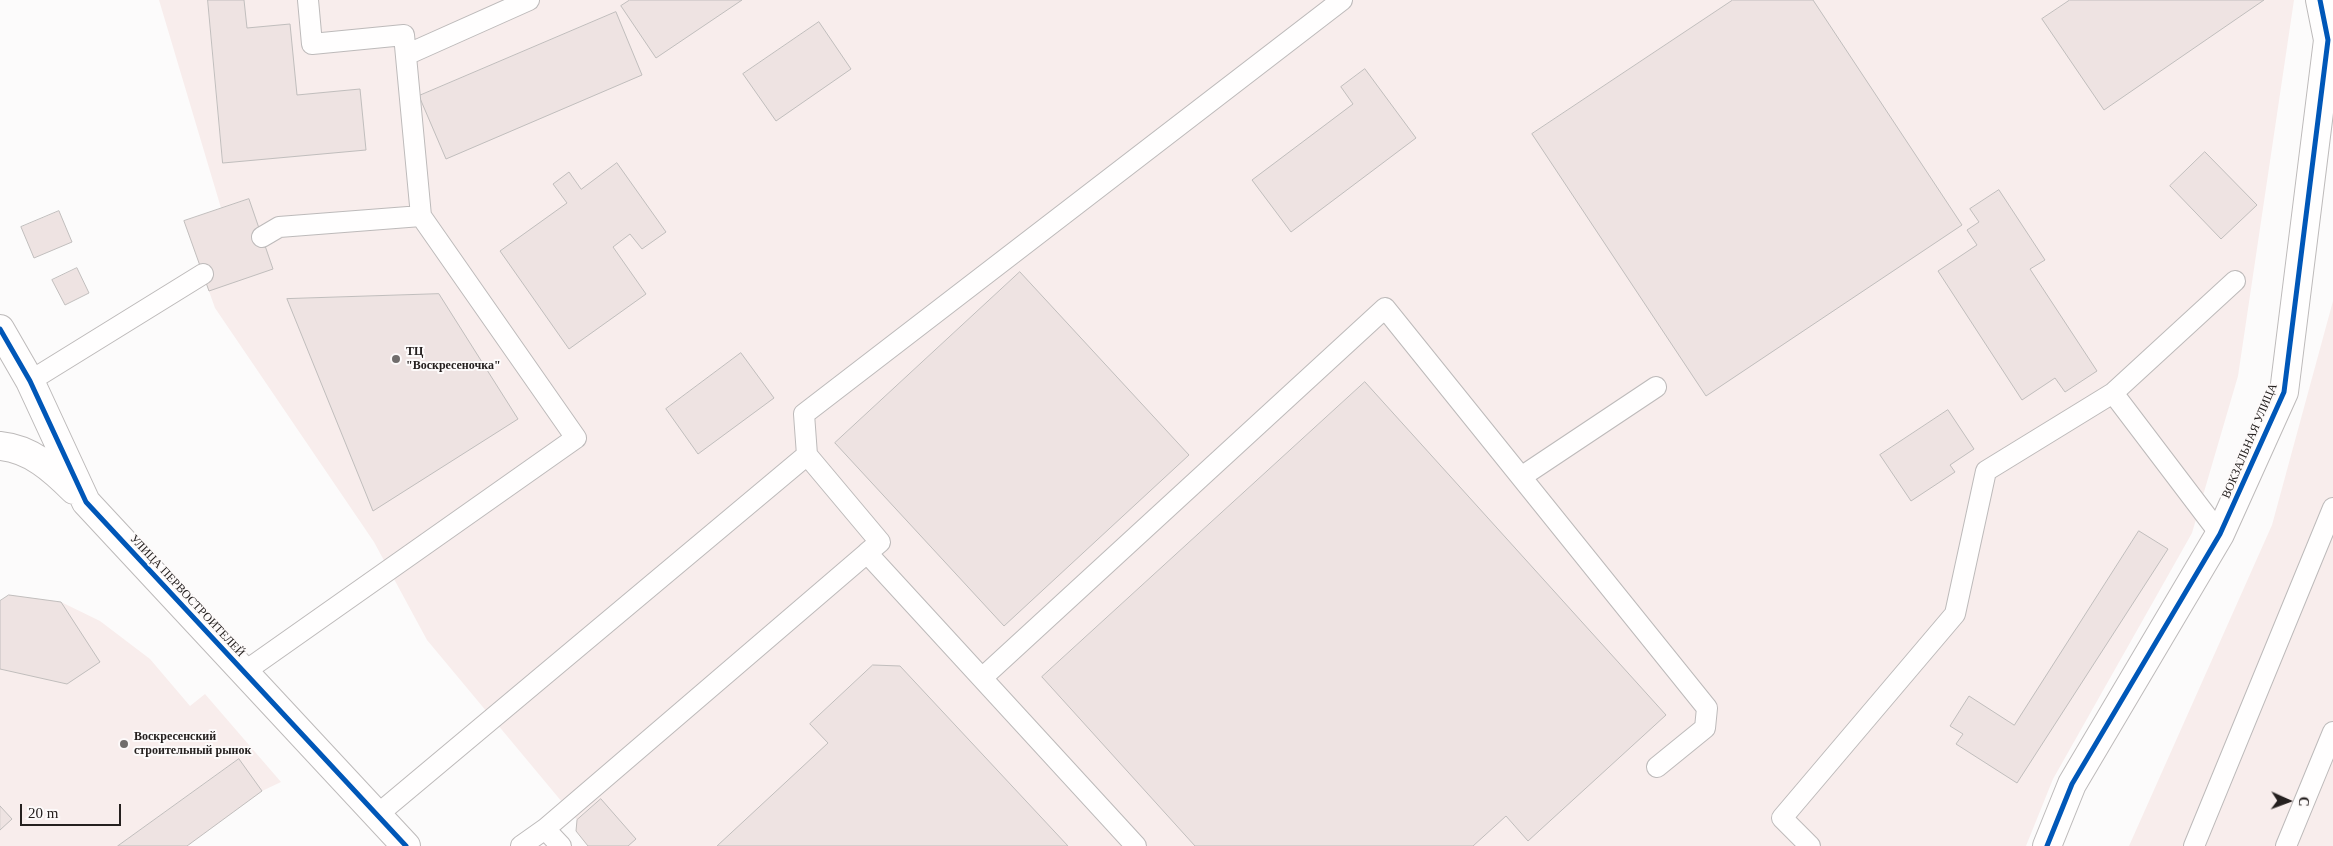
<!DOCTYPE html>
<html>
<head>
<meta charset="utf-8">
<style>
	body { margin:0 }
	#map { position:relative; width:2333px; height:846px; overflow:hidden; background:#fcfbfb; font-family:Georgia,serif }
	canvas { display:block }
	.north { position:absolute; left:2263px; top:776px; width:50px; height:50px; -webkit-text-stroke:4px #fdfafa; paint-order:stroke; rotate:92deg; font-size:14px; font-weight:700; line-height:20px; text-align:center; color:#25201f }
	.north::after { content:''; display:block; margin:auto; width:18px; height:22px; background:#25201f; clip-path:polygon(50% 0,100% 100%,50% 72%,0 100%) }
	.scale { position:absolute; left:20px; top:804px; width:101px; height:22px; box-sizing:border-box; border:2px solid #25201f; border-top:0; padding-left:6px; font-size:15px; line-height:18px; white-space:nowrap; color:#25201f; -webkit-text-stroke:4px #fdfafa; paint-order:stroke }
</style>
</head>
<body>
<div id="map">
<canvas width="2333" height="846"></canvas>
<div class="north">С</div>
<div class="scale">20 m</div>
</div>
<script>
const ctx = document.querySelector('canvas').getContext('2d');
ctx.lineJoin = 'round';
function paint(path, color) {
  ctx.fillStyle = color;
  ctx.fill(path, 'evenodd');
}
function trace(path, color, width, dash) {
  ctx.strokeStyle = color;
  ctx.lineWidth = width;
  ctx.lineCap = dash ? 'butt' : 'round';
  ctx.setLineDash(dash || []);
  ctx.stroke(path);
}
function label(font, color, halo, rows, align = 'center') {
  ctx.font = font + ' Georgia,serif';
  ctx.lineWidth = 4;
  ctx.setLineDash([]);
  ctx.textBaseline = 'middle';
  ctx.strokeStyle = halo;
  ctx.fillStyle = color;
  for (const [text, x, y, turn = 0] of rows) {
    ctx.save();
    ctx.translate(x, y);
    ctx.rotate((+turn || 0) * Math.PI / 180);
    ctx.textAlign = isNaN(turn) ? turn : align;
    if (halo) ctx.strokeText(text, 0, 0);
    ctx.fillText(text, 0, 0);
    ctx.restore();
  }
}
paint(new Path2D(`
	M 159,0 L 2294,0 L 2238,376 L 2192,533 L 2053,779 L 2026,846 L 588,846 L 576,831 L 577,820 L 427,640 L 374,542 L 215,308 L 184,221 L 221,208 Z
	M 2333,301 L 2333,846 L 2129,846 L 2272,525 Z
	M 9,595 L 61,602 L 100,621 L 150,659 L 190,706 L 205,694 L 281,782 L 262,791 L 187,846 L 0,846 L 0,601 Z`), '#f8edec');
const building = new Path2D(`
	M 208,0 L 244,0 L 247,28 L 290,24 L 297,95 L 360,89 L 366,150 L 223,163 Z
	M 630,0 L 742,0 L 656,58 L 621,6 Z
	M 1733,0 L 1813,0 L 1962,225 L 1706,396 L 1532,134 Z
	M 2070,0 L 2264,0 L 2104,110 L 2042,19 Z
	M 616,12 L 642,75 L 446,159 L 419,96 Z
	M 819,22 L 851,69 L 776,121 L 743,74 Z
	M 1365,69 L 1416,138 L 1291,232 L 1252,180 L 1353,104 L 1341,87 Z
	M 2205,152 L 2257,205 L 2221,239 L 2170,186 Z
	M 617,163 L 666,232 L 642,249 L 630,234 L 613,247 L 646,294 L 569,349 L 500,251 L 567,203 L 553,184 L 569,172 L 581,189 Z
	M 1999,190 L 2045,260 L 2030,269 L 2097,371 L 2065,392 L 2055,378 L 2022,400 L 1938,271 L 1977,245 L 1967,230 L 1979,222 L 1970,209 Z
	M 249,199 L 273,269 L 209,291 L 184,221 Z
	M 59,211 L 72,242 L 34,258 L 21,227 Z
	M 77,268 L 89,293 L 65,305 L 52,280 Z
	M 1020,272 L 1189,455 L 1004,626 L 835,443 Z
	M 439,294 L 518,419 L 373,511 L 287,299 Z
	M 741,353 L 774,398 L 698,454 L 666,409 Z
	M 1365,382 L 1666,715 L 1528,841 L 1506,816 L 1473,846 L 1195,846 L 1042,677 Z
	M 1948,410 L 1974,449 L 1950,465 L 1955,472 L 1911,501 L 1880,455 Z
	M 2139,531 L 2168,549 L 2017,783 L 1956,744 L 1963,734 L 1950,726 L 1969,696 L 2014,725 Z
	M 9,595 L 61,602 L 100,662 L 67,684 L 0,669 L 0,601 Z
	M 873,665 L 900,666 L 1068,846 L 717,846 L 828,743 L 810,724 Z
	M 239,759 L 262,791 L 187,846 L 118,846 Z
	M 601,799 L 636,839 L 628,846 L 588,846 L 576,831 L 577,820 Z
	M 0,806 L 12,819 L 0,830 Z`);
paint(building, '#eee3e2');
trace(building, '#c1bebd', 1);
const lane = new Path2D(`
	M 406,55 L 529,0
	M 262,237 L 279,227 L 421,216
	M 30,381 L 203,274
	M 2113,393 L 2235,281
	M 807,455 L 804,414 L 1342,0
	M 1521,477 L 1656,387
	M 244,672 L 576,438 L 421,216 L 404,35 L 312,44 L 308,0
	M 982,678 L 1385,308 L 1707,708 L 1705,728 L 1657,767
	M 377,815 L 807,455 L 880,542 L 867,553
	M 545,829 L 561,846
	M 521,846 L 545,829 L 867,553 L 1136,846
	M 1810,846 L 1782,818 L 1955,614 L 1986,471 L 2113,393 L 2220,534
	M 2194,846 L 2333,508
	M 2286,846 L 2333,732`);
const street = new Path2D(`
	M 0,329 L 30,381 L 86,502 L 406,846
	M 0,446 C 31,449 53,469 74,490
	M 2047,846 L 2072,784 L 2220,534 L 2284,392 L 2328,40 L 2320,0`);
trace(lane, '#bdbaba', 22);
trace(street, '#bdbaba', 30);
trace(lane, '#fffefe', 20);
trace(street, '#fffefe', 28);
trace(new Path2D(`
	M 0,329 L 30,381 L 86,502 L 406,846
	M 2047,846 L 2072,784 L 2220,534 L 2284,392 L 2328,40 L 2320,0`), '#0057b8', 5);
for (const [x, y, r, color] of [
	[396,359,5,"#706d6c"],
	[124,744,5,"#706d6c"]
]) {
  const dot = new Path2D();
  dot.arc(x, y, r, 0, 2 * Math.PI);
  ctx.fillStyle = color;
  ctx.fill(dot);
  trace(dot, '#fdfafa', 2);
}
label('bold 12px', '#25201f', '#fdfafa', [
	["ТЦ",406,352],
	["\"Воскресеночка\"",406,366],
	["Воскресенский",134,737],
	["строительный рынок",134,751]
], 'left');
label('12px', '#25201f', '#fdfafa', [
	["ВОКЗАЛЬНАЯ УЛИЦА",2250,441,-67],
	["УЛИЦА ПЕРВОСТРОИТЕЛЕЙ",187,596,47]
]);
</script>
</body>
</html>
